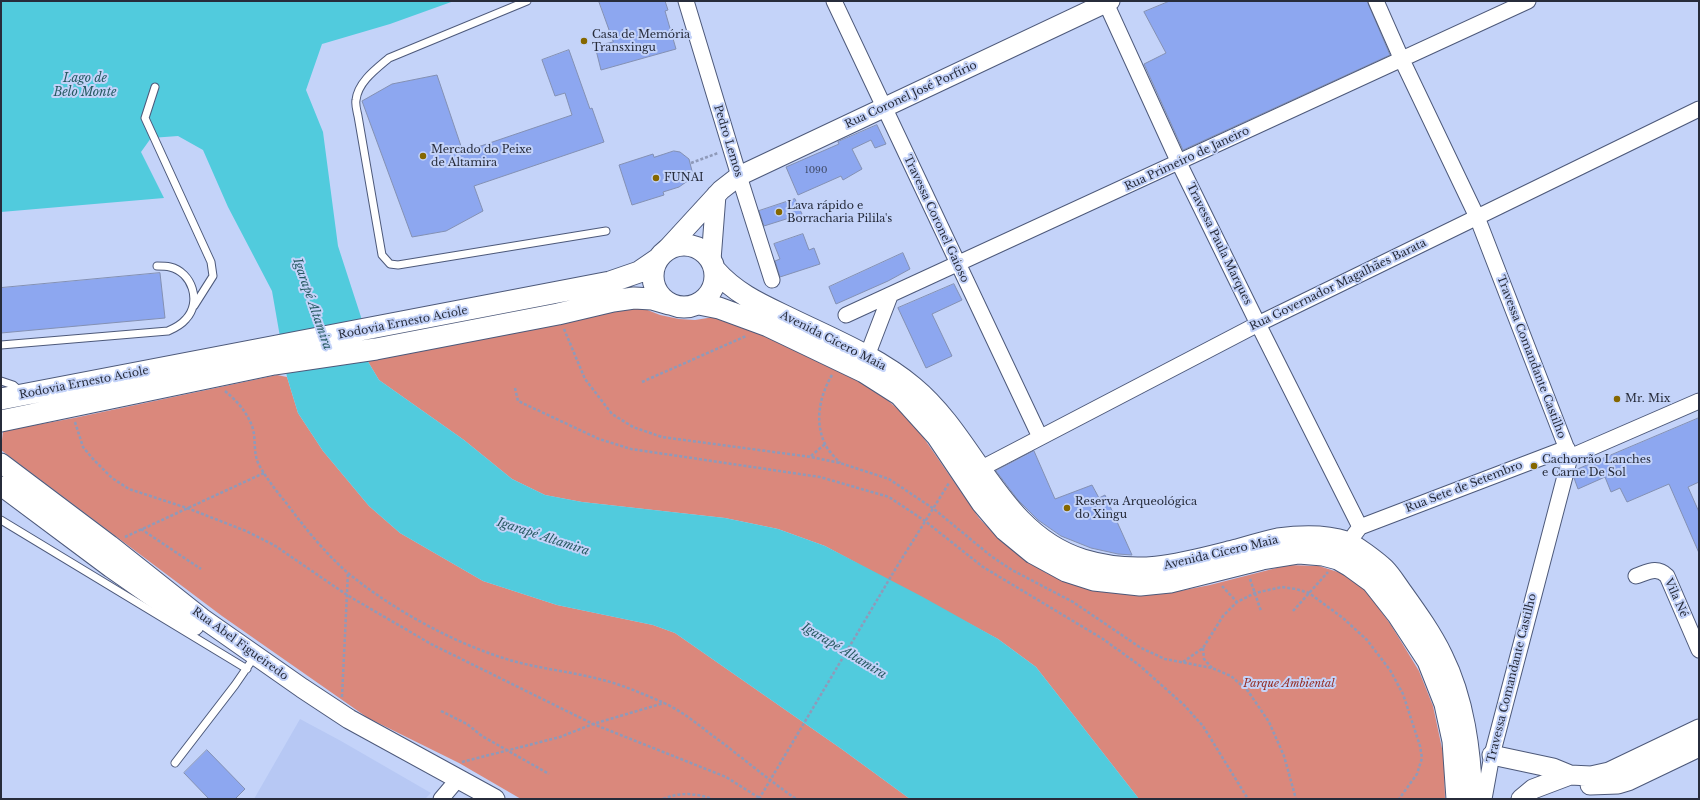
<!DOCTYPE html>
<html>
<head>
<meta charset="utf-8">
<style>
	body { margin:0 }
	#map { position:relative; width:1700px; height:800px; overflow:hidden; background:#c4d3f9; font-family:"Libre Baskerville",serif }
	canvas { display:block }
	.frame { position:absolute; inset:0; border:2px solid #272c3b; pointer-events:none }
</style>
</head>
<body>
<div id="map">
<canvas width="1700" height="800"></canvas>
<div class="frame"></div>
</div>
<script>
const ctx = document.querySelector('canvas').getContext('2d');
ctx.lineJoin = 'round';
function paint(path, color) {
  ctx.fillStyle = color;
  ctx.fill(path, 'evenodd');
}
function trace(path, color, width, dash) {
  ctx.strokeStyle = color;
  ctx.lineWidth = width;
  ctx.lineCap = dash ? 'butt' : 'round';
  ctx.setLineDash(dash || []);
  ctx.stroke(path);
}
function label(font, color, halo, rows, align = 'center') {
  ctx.font = font + ' "Libre Baskerville",serif';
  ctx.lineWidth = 4;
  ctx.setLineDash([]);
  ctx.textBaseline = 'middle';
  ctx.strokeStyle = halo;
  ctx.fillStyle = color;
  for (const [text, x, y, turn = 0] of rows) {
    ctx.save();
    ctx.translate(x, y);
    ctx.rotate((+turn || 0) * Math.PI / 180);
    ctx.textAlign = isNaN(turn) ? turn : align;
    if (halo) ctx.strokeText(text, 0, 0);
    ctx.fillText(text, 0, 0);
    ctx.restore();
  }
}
paint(new Path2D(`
	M 300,719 L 341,741 L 431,793 L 425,799 L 254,799 Z`), '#b7c8f4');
paint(new Path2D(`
	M 640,307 L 660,315 L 679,319 L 695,320 L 714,317 L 733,321 L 851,377 L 879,393 L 912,421 L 979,518 L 999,539 L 1021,556 L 1046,573 L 1085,588 L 1134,595 L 1164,594 L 1210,585 L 1288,565 L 1319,566 L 1341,573 L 1364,588 L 1391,625 L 1419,671 L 1433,706 L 1444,758 L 1445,799 L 1139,799 L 1036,667 L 998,639 L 825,546 L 778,529 L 725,518 L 582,502 L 545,495 L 512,479 L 464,440 L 379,380 L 367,360 L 377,357 Z
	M 277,375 L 287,377 L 298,413 L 323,451 L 369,506 L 400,533 L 483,581 L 557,605 L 653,625 L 675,633 L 843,750 L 910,799 L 521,799 L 459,763 L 368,718 L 222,616 L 1,450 L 3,431 L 74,418 Z`), '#da887c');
paint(new Path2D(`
	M 1,1 L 454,1 L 390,24 L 322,44 L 306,90 L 323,132 L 338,246 L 361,317 L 367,360 L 379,380 L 464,440 L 512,479 L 545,495 L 582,502 L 725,518 L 778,529 L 825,546 L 921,596 L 998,639 L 1036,667 L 1139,799 L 910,799 L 843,750 L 675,633 L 653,625 L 557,605 L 483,581 L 400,533 L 369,506 L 323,451 L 298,413 L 287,377 L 272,291 L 228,207 L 203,150 L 178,136 L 151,138 L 141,152 L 164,198 L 1,212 Z`), '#51cbdd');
const building = new Path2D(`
	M 599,1 L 665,1 L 668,10 L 665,11 L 676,49 L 601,70 L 595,46 L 613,42 Z
	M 1170,1 L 1367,1 L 1390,55 L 1183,150 L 1144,64 L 1166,53 L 1144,12 Z
	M 569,50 L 590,109 L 592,108 L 604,142 L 474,186 L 483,211 L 446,231 L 412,237 L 362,101 L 392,84 L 437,75 L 463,152 L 572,115 L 565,93 L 555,96 L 542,60 Z
	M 877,125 L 886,144 L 875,148 L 871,140 L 852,149 L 862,169 L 843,180 L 841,176 L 798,195 L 786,167 L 839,144 L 838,142 Z
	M 674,151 L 680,152 L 689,159 L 692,171 L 689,180 L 679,187 L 663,192 L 664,195 L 632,205 L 619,165 L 653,154 L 654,157 Z
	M 795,199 L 802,214 L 764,226 L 759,211 Z
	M 803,234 L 809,250 L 814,248 L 820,264 L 780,277 L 775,261 L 780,259 L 774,244 Z
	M 903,253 L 910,269 L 888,281 L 836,304 L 829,287 Z
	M 160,273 L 165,318 L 1,333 L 1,288 Z
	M 954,284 L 962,300 L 932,314 L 952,356 L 926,368 L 898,308 Z
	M 1699,418 L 1699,482 L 1688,487 L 1699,512 L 1699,553 L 1669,484 L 1627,502 L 1620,488 L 1611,492 L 1605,477 L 1578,489 L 1574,478 L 1576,470 Z
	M 1034,451 L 1055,499 L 1092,485 L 1099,498 L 1105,495 L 1132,555 L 1118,554 L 1091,548 L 1061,536 L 1038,520 L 1018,500 L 996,471 Z
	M 207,750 L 245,789 L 235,799 L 209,799 L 184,773 Z`);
paint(building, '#8da7f0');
trace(building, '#8390b3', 1);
const service = new Path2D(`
	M 527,1 L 389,58 C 376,69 358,82 356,100 C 355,105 357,111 358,116 L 382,255 L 390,264 L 398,265 L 606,231
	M 155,87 L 145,118 L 211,262 L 213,276 L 194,306
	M 1,345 L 168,331 C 175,328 181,325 186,319 C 202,302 192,272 170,267 C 166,266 161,266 157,266
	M 1,381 L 13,385 L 21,392
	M 1,520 L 247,669
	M 175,763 L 235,685 L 255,656`);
const minor = new Path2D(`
	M 686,1 L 739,176 L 772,280
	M 834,1 L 1040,437
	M 1105,1 L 1179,163 L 1258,324 L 1360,527
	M 1376,1 L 1402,60 L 1477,217 L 1570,457 L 1492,755 L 1484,799
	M 846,315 L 1528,1
	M 867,356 L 890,296
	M 1570,457 L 1699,401
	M 980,469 L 1258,324 L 1699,109
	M 1354,535 L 1360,527 L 1567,448
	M 1636,576 C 1648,572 1657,566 1667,576 L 1699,650
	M 441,799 L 458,779`);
const tertiary = new Path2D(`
	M 665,251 L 721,190 L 739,176 L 1110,1
	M 711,260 L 716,195
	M 1,463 L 110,545 L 202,618 L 302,688 L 349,719 L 495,799
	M 1,486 L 111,568 L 194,626
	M 1492,755 L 1553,768 L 1570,775
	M 1590,785 L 1618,784 L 1628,781 L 1699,747
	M 1521,799 L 1533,789 L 1570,775 L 1591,776 L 1609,772 L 1699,729`);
const secondary = new Path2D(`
	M653 276a31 31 0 1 1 62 0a31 31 0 1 1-62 0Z
	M 715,270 C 736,294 762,305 789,318 C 832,339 877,357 913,387 C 976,439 999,534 1083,560 C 1140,577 1182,564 1237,550 C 1251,546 1264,542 1278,539 C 1299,536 1325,535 1346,542 C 1353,544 1378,563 1384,569 C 1390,575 1395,583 1400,590 C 1415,611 1431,633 1442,656 C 1464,700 1470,751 1472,799
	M 699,304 L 719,308 L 768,326 L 864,372 L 900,395 L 937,436 L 982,503 L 1005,530 L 1033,553 L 1066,571 L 1094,580 L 1140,585 L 1170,582 L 1262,559 L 1299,553 L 1323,555 L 1338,559 L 1350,566 L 1372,582 L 1398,615 L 1428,661 L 1445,704 L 1453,741 L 1457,799
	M 1,399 L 610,282 L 639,272 L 658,259
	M 1,421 L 274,364 L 376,349 L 558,314 L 613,301 L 634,298 L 652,299 L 669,304`);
trace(service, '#4d597a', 9);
trace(minor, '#4d597a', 17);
trace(tertiary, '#4d597a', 21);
trace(secondary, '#4d597a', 23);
trace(new Path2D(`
	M 691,163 L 718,153
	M 564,329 L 585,379 L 612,414 L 633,427 L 662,437 L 811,457 L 840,463 L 889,479 L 934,509 L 991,556 L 1012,570 L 1073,602 L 1141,648 L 1165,659 L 1212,668 L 1231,676 L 1248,691 L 1269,722 L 1284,756 L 1296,799
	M 832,375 C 820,395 814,421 825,444 C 828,451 835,457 840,463
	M 642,382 L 746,336
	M 515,388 L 518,401 L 599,439 L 631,449 L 820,477 L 889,497 L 925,521 L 983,567 L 1103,639 L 1139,665 L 1184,705 L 1203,726 L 1248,799
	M 225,391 C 237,401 248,413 253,429 C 256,441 253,453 259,465 C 267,479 277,492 287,504 C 305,528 325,553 348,573 C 393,610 457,645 513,661 C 542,669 573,672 603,680 C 623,685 643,694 662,702 C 678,709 694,721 708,732 C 738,754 766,778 796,799
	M 75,422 L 83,447 L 93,459 L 112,478 L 129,489 L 187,508 L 246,531 L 274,545 L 347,595 L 431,644 L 593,724 L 726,777 L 761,799
	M 811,456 L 825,444
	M 141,529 L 201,569
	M 125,537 L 264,473
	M 1250,579 L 1261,611
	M 1222,586 L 1237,602
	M 1293,611 L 1328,572
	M 1203,648 L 1204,659 L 1212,668
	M 1183,662 L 1203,648 L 1223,616 L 1237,602 L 1255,593 L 1282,587 L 1296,589 L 1309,593 L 1343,618 L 1367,640 L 1390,670 L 1403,694 L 1420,746 L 1422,758 L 1417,774 L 1399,799
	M 342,697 L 348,572
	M 441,711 L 467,724 L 482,736 L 549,774
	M 462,762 L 560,737 L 593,724 L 664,703
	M 663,799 C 679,792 696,793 712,799
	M 759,799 L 896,568 L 949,483`), '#8f9ab9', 2.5, [3, 2]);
trace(service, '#fff', 7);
trace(minor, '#fff', 15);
trace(tertiary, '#fff', 19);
trace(secondary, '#fff', 21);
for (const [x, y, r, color] of [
	[584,41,4,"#856700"],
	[423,156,4,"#856700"],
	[656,178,4,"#856700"],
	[779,212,4,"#856700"],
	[1617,399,4,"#856700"],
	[1534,466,4,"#856700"],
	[1067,508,4,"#856700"]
]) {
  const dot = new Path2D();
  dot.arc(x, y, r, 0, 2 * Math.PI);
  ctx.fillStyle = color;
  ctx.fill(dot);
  trace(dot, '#c4d3f9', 1.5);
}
label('9px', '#404b68', null, [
	["1090",816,170]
]);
label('11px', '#272c3b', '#c4d3f9', [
	["Casa de Memória",592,35],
	["Transxingu",592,48],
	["Mercado do Peixe",431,150],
	["de Altamira",431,163],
	["FUNAI",664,178],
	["Lava rápido e",787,206],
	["Borracharia Pilila's",787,219],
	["Mr. Mix",1625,399],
	["Cachorrão Lanches",1542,460],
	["e Carne De Sol",1542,473],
	["Reserva Arqueológica",1075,502],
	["do Xingu",1075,515]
], 'left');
label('11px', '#272c3b', '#c4d3f9', [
	["Rua Coronel José Porfírio",911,95,-25],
	["Pedro Lemos",728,141,73],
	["Rua Primeiro de Janeiro",1187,159,-25],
	["Travessa Coronel Gaioso",936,219,65],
	["Travessa Paula Marques",1219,244,64],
	["Rua Governador Magalhães Barata",1338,285,-26],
	["Rodovia Ernesto Aciole",403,323,-11],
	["Avenida Cícero Maia",833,341,27],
	["Travessa Comandante Castilho",1531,357,69],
	["Rodovia Ernesto Aciole",84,383,-11],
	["Rua Sete de Setembro",1464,487,-21],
	["Avenida Cícero Maia",1221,553,-13],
	["Vila Né",1676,598,66],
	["Rua Abel Figueiredo",240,644,36],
	["Travessa Comandante Castilho",1512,678,-76]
]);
label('italic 11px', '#942d24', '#c4d3f9', [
	["Parque Ambiental",1289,684]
]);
label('italic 12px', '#265961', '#c4d3f9', [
	["Lago de",85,79],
	["Belo Monte",85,93],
	["Igarapé Altamira",312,304,71],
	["Igarapé Altamira",543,537,18],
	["Igarapé Altamira",844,651,31]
]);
</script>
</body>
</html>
